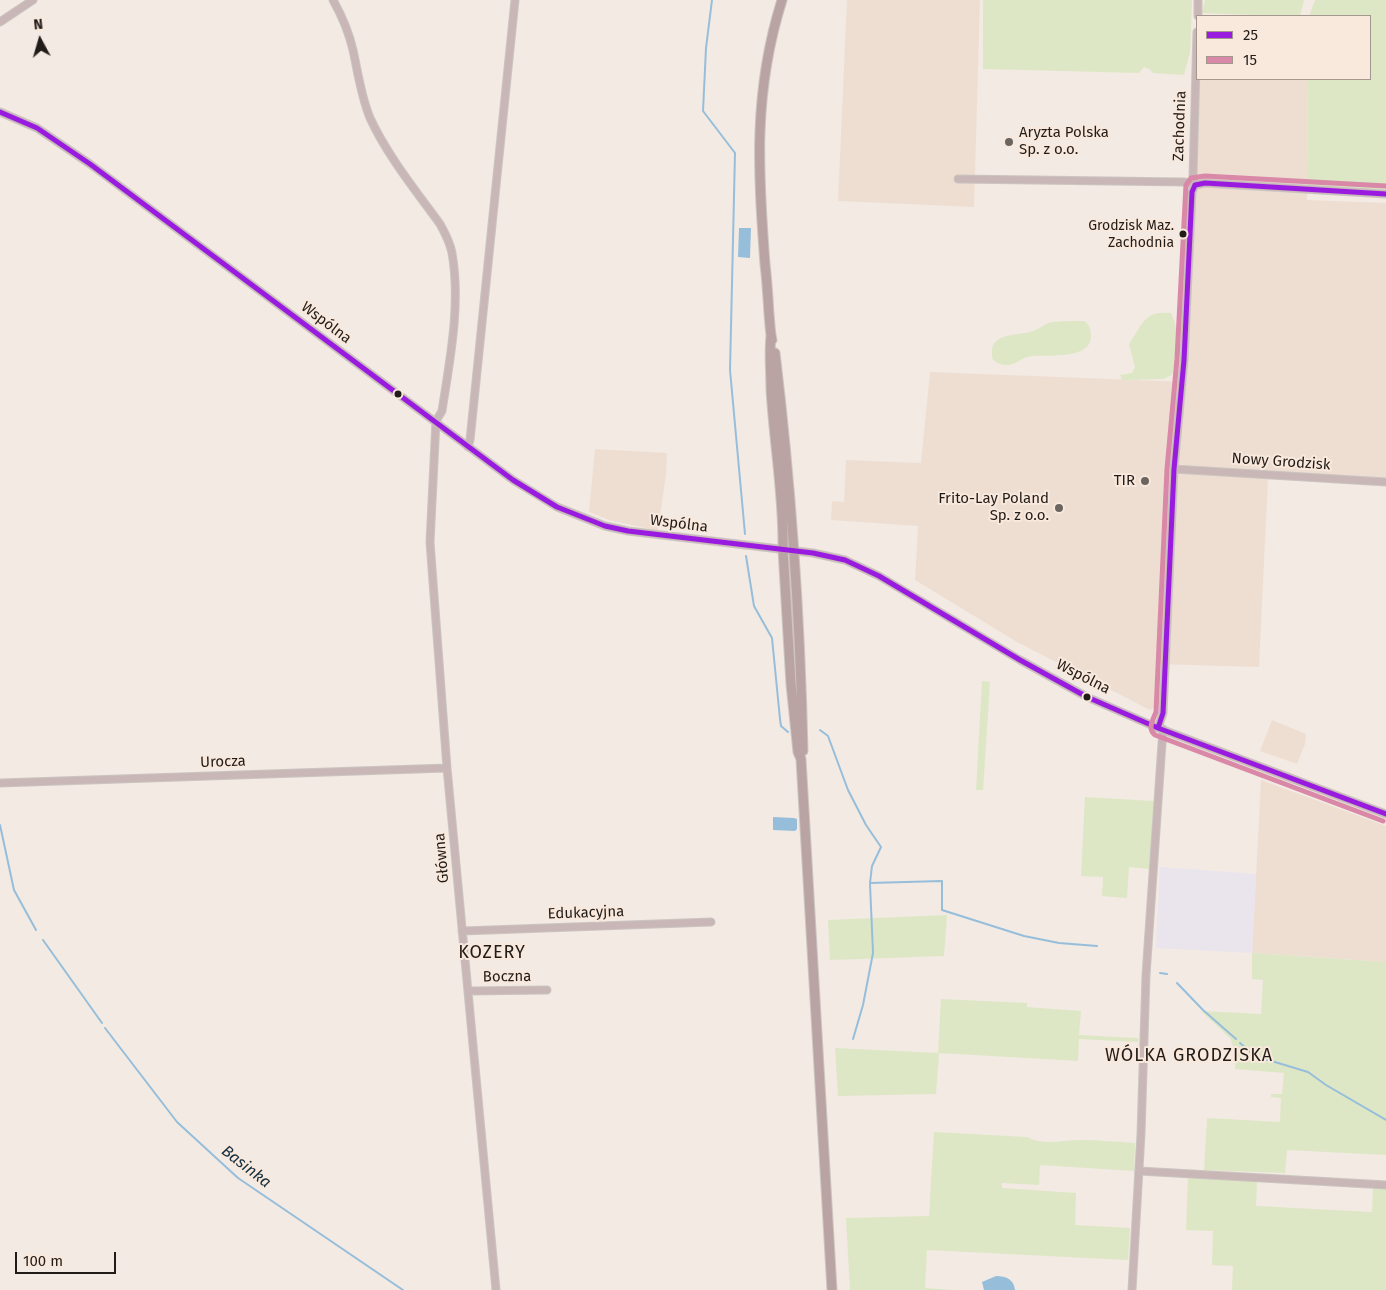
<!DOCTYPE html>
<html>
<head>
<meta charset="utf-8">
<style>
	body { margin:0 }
	#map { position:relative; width:1386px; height:1290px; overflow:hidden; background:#f3eae3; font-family:"Fira Sans",sans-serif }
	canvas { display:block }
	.legend { position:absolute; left:1196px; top:15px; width:175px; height:65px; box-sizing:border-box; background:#f9e9dd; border:1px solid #a3978e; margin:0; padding:6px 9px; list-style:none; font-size:15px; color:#221c18 }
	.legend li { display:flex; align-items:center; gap:10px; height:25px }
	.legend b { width:25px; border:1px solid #a3978e }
	.north { position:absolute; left:15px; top:15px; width:50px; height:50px; -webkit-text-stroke:4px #f9e9dd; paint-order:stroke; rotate:354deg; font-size:14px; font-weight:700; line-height:20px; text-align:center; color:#221c18 }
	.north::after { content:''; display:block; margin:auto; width:18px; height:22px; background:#221c18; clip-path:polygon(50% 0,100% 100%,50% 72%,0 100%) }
	.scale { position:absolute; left:15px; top:1252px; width:101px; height:22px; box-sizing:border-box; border:2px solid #221c18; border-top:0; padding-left:6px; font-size:15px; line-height:18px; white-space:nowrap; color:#221c18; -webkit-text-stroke:4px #f9e9dd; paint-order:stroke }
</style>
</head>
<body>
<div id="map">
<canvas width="1386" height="1290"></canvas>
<ul class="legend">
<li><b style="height:6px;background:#991bdf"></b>25</li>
<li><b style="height:6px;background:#d988a7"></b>15</li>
</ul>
<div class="north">N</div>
<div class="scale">100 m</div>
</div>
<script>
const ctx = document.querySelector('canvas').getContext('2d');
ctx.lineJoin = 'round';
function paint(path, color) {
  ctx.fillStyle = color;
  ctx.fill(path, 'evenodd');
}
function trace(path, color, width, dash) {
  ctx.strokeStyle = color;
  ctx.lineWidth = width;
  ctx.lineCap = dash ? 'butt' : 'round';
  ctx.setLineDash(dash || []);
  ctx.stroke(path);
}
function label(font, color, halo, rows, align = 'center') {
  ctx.font = font + ' "Fira Sans",sans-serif';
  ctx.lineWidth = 4;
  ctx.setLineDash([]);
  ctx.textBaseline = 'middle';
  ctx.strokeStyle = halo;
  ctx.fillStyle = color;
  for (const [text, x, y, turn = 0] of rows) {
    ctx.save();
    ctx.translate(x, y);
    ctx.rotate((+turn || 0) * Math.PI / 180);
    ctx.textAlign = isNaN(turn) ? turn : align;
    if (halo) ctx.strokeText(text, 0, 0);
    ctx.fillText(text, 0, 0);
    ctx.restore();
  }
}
paint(new Path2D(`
	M 847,0 L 980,0 L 974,207 L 838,201 Z
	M 1199,79 L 1308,79 L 1307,200 L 1386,203 L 1386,480 L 1268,478 L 1259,667 L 1158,664 L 1156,707 L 1150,710 L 1017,642 L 915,580 L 918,526 L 831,520 L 832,501 L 844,502 L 846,460 L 921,463 L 930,372 L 1187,382 Z
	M 595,449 L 667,453 L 666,474 L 658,531 L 609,520 L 589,512 Z
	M 1272,720 L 1306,734 L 1305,744 L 1297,764 L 1260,751 Z
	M 1261,780 L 1386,826 L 1386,962 L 1252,953 Z`), '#eeded2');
paint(new Path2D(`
	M 1160,867 L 1256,874 L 1252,953 L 1156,948 Z`), '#eae4ed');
paint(new Path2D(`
	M 983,0 L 1192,0 L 1190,52 L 1184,75 L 1153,73 L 1149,69 L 1144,67 L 1139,73 L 983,69 Z
	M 1205,0 L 1304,0 L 1300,16 L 1286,16 L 1202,13 Z
	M 1315,0 L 1386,0 L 1386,190 L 1307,187 L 1308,79 L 1370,79 L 1370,16 L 1309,16 Z
	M 1171,313 C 1181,334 1178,354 1172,375 L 1163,379 L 1122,380 L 1120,375 L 1132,373 L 1135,367 L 1129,344 C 1137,334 1142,317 1155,314 C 1159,312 1166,313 1171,313 Z
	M 1084,321 C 1090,325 1091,330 1091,337 C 1091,359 1048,355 1033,356 C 1017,357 1012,373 993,360 C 986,333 1013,336 1030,332 C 1037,330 1042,326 1048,323 C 1054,321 1075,321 1084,321 Z
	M 982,681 L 990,682 L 983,790 L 976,790 Z
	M 1085,797 L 1154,801 L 1149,869 L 1129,867 L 1127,898 L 1102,896 L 1103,877 L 1081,876 Z
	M 947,915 L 944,956 L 830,960 L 828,920 Z
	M 1252,953 L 1386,962 L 1386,1155 L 1287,1150 L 1285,1173 L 1204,1170 L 1207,1118 L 1280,1122 L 1281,1098 L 1271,1097 L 1271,1094 L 1282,1094 L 1284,1073 L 1235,1069 L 1236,1052 L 1232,1044 L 1231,1039 L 1201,1011 L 1261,1014 L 1263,980 L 1252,979 Z
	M 941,999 L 1027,1003 L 1027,1007 L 1081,1011 L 1079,1035 L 1138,1038 L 1138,1042 L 1079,1039 L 1078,1061 L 939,1053 L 936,1094 L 838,1096 L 835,1048 L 938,1053 Z
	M 934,1132 L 1027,1137 C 1044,1146 1063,1140 1081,1140 C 1099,1140 1117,1142 1135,1143 L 1134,1171 L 1040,1165 L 1039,1185 L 1002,1183 L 1002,1188 L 1076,1193 L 1075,1225 L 1130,1228 L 1128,1260 L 927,1250 L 925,1288 L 956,1290 L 850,1290 L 846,1218 L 929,1216 Z
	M 1188,1177 L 1257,1181 L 1256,1206 L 1372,1212 L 1373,1187 L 1386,1187 L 1386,1290 L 1232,1290 L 1233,1266 L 1212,1265 L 1213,1231 L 1186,1230 Z`), '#dde7c5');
paint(new Path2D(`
	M 739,228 L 751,228 L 750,258 L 738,257 Z
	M 773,817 L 794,818 L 797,819 L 797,829 L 795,831 L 773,830 Z
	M 996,1276 C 1007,1276 1014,1280 1015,1290 L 984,1290 L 982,1282 Z`), '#96bedb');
trace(new Path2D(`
	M 712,0 L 706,48 L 703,111 L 735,153 L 730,370 L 745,534
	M 746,556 L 754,606 L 772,638 L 780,719 L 781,726 L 788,732
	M 820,730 L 828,736 L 848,790 L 866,825 L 881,847 L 872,866 L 870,883 L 942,881 L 942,910 L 1024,936 L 1059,943 L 1097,946
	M 0,825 L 14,890 L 36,930
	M 43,940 L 102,1023
	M 1160,973 L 1167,974
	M 1177,983 L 1203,1010 L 1236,1039
	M 105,1028 L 177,1122 L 238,1178 L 403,1290
	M 853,1039 L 863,1005 L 873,953 L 870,884
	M 1240,1043 L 1255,1056 L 1308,1072 L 1326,1085 L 1386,1120`), '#96bedb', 2);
const minor = new Path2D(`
	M 333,0 C 342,16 349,33 353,50 C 358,73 361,96 370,118 C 387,155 416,191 440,224 C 445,233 450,242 452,253 C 461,304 450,359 442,411 L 436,421 L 430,542 L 447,768 L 496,1290
	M 1198,16 L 1198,0
	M 0,22 L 33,0
	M 0,112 L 37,128 L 90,164 L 513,480 L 557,507 L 605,526 L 628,531 L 813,553 L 845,560 L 879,576 L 1020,660 L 1087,697 L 1158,728 L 1386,814
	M 958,179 L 1185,182 L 1195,185 L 1205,183 L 1386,194
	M 468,447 L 470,440 L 515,0
	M 1174,469 L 1386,482
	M 1158,728 L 1163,713 L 1174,469 L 1184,360 L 1192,192 L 1195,185 L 1193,176 L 1197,32
	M 0,783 L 447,768
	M 462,931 L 711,922
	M 468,991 L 547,990
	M 1139,1171 L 1386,1185
	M 1132,1290 L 1141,1134 L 1146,975 L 1163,729`);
const major = new Path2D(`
	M 771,336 C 769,354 771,371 771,389 C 774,443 784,496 783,550 L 791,684 L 798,752 L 801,759 L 832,1290
	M 772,340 C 770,332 770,323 769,314 C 768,297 767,281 765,264 C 758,171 753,92 782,0
	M 775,353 C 791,485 800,619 803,751`);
trace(minor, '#ccc5c0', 9);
trace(major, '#ccc5c0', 11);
trace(minor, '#c9b7b7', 7);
trace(major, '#baa3a3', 9);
trace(new Path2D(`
	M 0,112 L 37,128 L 90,164 L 513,480 L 557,507 L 605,526 L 628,531 L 813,553 L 845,560 L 879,576 L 1020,660 L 1087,697 L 1158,728 L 1386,814
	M 1195,185 L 1205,183 L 1386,194
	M 1158,728 L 1163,713 L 1174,469 L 1184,360 L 1192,192 L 1195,185`), '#991bdf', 5);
trace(new Path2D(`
	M 1383,821 L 1155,735 C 1147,729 1153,720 1156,712 L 1167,469 L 1177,359 L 1186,185 L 1191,178 L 1205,176 L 1386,186`), '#d988a7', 5);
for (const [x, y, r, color] of [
	[1009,142,5,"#6b645f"],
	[1183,234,4.5,"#221c18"],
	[398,394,4.5,"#221c18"],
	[1145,481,5,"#6b645f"],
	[1059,508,5,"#6b645f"],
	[1087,697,4.5,"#221c18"]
]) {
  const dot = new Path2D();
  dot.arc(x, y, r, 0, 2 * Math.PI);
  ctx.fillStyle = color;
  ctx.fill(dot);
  trace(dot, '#f9e9dd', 2);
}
label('14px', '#221c18', '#f9e9dd', [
	["Grodzisk Maz.",1174,226],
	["Zachodnia",1174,243]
], 'right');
label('15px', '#221c18', '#f9e9dd', [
	["Zachodnia",1180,126,-88],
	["Wspólna",326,323,37],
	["Nowy Grodzisk",1281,462,4],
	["Wspólna",679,524,7],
	["Wspólna",1083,677,27],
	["Urocza",223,762,-2],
	["Główna",442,858,-95],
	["Edukacyjna",586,913,-2],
	["Boczna",507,977,-1]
]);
label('15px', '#221c18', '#f9e9dd', [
	["Aryzta Polska",1019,133,"left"],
	["Sp. z o.o.",1019,150,"left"],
	["TIR",1135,481],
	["Frito-Lay Poland",1049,499],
	["Sp. z o.o.",1049,516]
], 'right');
label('italic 16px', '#122e41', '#f9e9dd', [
	["Basinka",246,1167,38]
]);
ctx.letterSpacing = '1px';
label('18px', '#221c18', '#f9e9dd', [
	["KOZERY",492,953],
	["WÓLKA GRODZISKA",1189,1056]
]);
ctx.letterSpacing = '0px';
</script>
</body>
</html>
